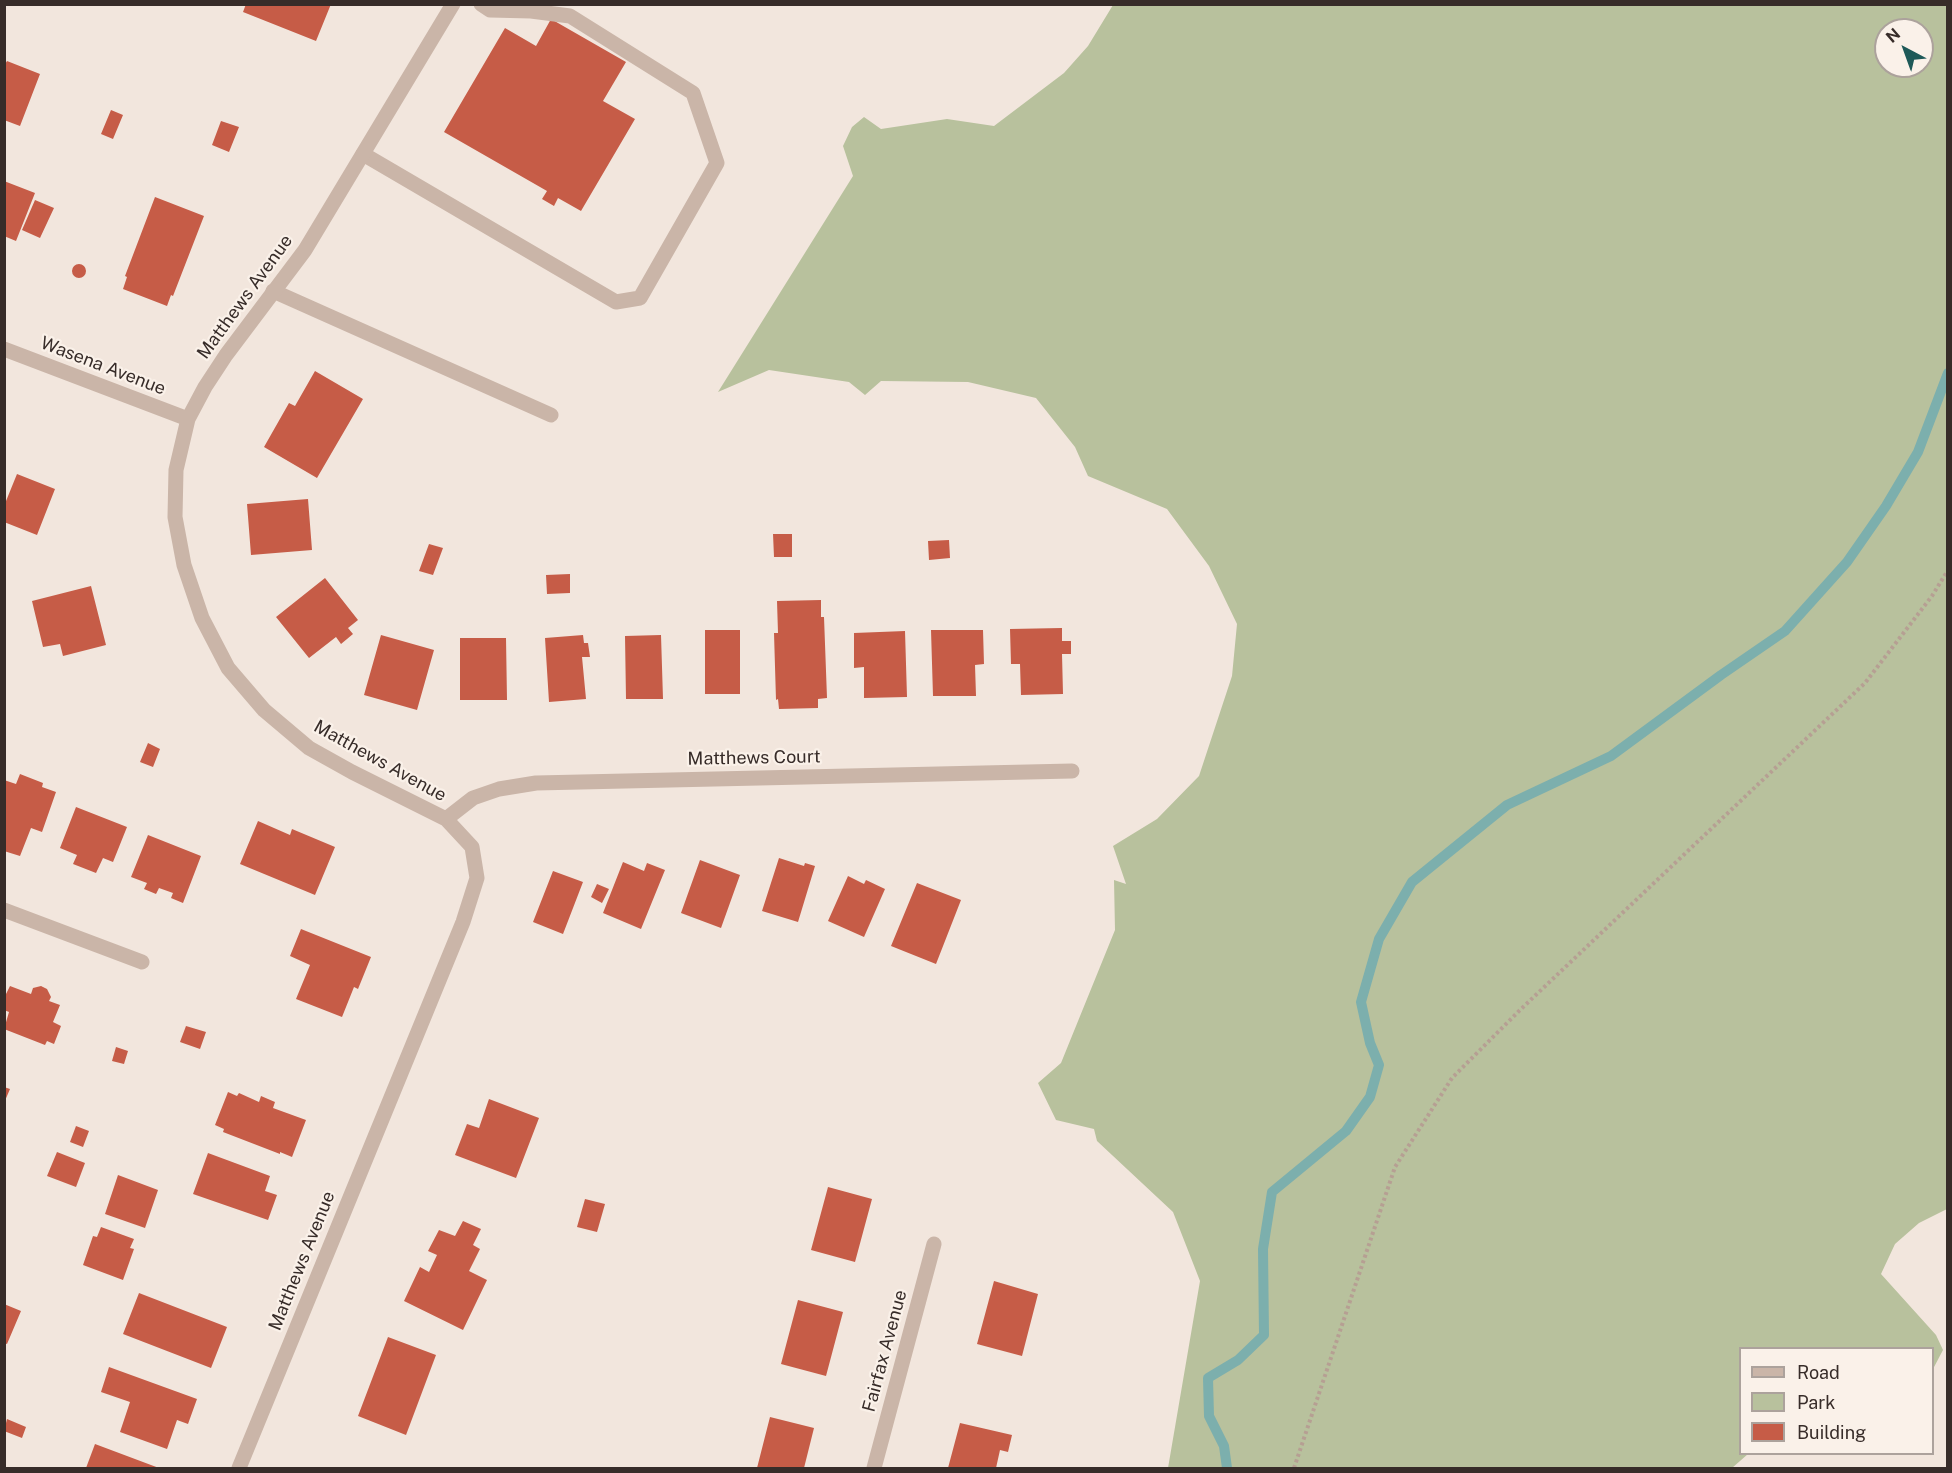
<!DOCTYPE html>
<html>
<head>
<meta charset="utf-8">
<style>
	body { margin:0 }
	#map { position:relative; width:1952px; height:1473px; overflow:hidden; background:#f2e6dd; font-family:"Public Sans",sans-serif }
	canvas { display:block }
	.frame { position:absolute; inset:0; border:6px solid #372c29; pointer-events:none }
	.legend { position:absolute; left:1739px; top:1347px; width:195px; height:108px; box-sizing:border-box; background:#faf1e9; border:2px solid #aca29c; margin:0; padding:8px 10px; list-style:none; font-size:18px; color:#372c29 }
	.legend li { display:flex; align-items:center; gap:12px; height:30px }
	.legend b { width:30px; border:2px solid #aca29c }
	.north { position:absolute; left:1874px; top:18px; width:60px; height:60px; box-sizing:border-box; background:#faf1e9; border:2px solid #aca29c; border-radius:50%; rotate:319deg; font-size:16px; font-weight:700; line-height:24px; text-align:center; color:#372c29 }
	.north::after { content:''; display:block; margin:auto; width:21px; height:27px; background:#1e5958; clip-path:polygon(50% 0,100% 100%,50% 72%,0 100%) }
</style>
</head>
<body>
<div id="map">
<canvas width="1952" height="1473"></canvas>
<div class="frame"></div>
<ul class="legend">
<li><b style="height:8px;background:#cab5a8"></b>Road</li>
<li><b style="height:16px;background:#b8c19d"></b>Park</li>
<li><b style="height:16px;background:#c65c47"></b>Building</li>
</ul>
<div class="north">N</div>
</div>
<script>
const ctx = document.querySelector('canvas').getContext('2d');
ctx.lineJoin = 'round';
function paint(path, color) {
  ctx.fillStyle = color;
  ctx.fill(path, 'evenodd');
}
function trace(path, color, width, dash) {
  ctx.strokeStyle = color;
  ctx.lineWidth = width;
  ctx.lineCap = dash ? 'butt' : 'round';
  ctx.setLineDash(dash || []);
  ctx.stroke(path);
}
function label(font, color, halo, rows, align = 'center') {
  ctx.font = font + ' "Public Sans",sans-serif';
  ctx.lineWidth = 4.5;
  ctx.setLineDash([]);
  ctx.textBaseline = 'middle';
  ctx.strokeStyle = halo;
  ctx.fillStyle = color;
  for (const [text, x, y, turn = 0] of rows) {
    ctx.save();
    ctx.translate(x, y);
    ctx.rotate((+turn || 0) * Math.PI / 180);
    ctx.textAlign = isNaN(turn) ? turn : align;
    if (halo) ctx.strokeText(text, 0, 0);
    ctx.fillText(text, 0, 0);
    ctx.restore();
  }
}
paint(new Path2D(`
	M 1113,5 L 1947,5 L 1947,1209 L 1919,1223 L 1895,1244 L 1881,1274 L 1936,1335 L 1943,1350 L 1933,1369 L 1932,1348 L 1740,1348 L 1740,1454 L 1748,1454 L 1732,1468 L 1168,1468 L 1200,1281 L 1173,1212 L 1097,1141 L 1094,1129 L 1056,1120 L 1038,1083 L 1061,1063 L 1115,930 L 1114,880 L 1126,884 L 1113,846 L 1157,819 L 1199,776 L 1232,676 L 1237,624 L 1209,566 L 1167,509 L 1088,476 L 1075,447 L 1036,398 L 968,382 L 881,381 L 865,395 L 849,382 L 769,370 L 718,392 L 853,176 L 843,146 L 852,127 L 864,117 L 881,129 L 947,119 L 994,126 L 1064,73 L 1088,46 ZM 1886,30 L 1922,30 L 1922,66 L 1886,66 Z`), '#b8c19d');
trace(new Path2D(`
	M 1227,1468 L 1224,1446 L 1209,1416 L 1208,1378 L 1238,1360 L 1264,1335 L 1263,1249 L 1272,1192 L 1346,1131 L 1370,1097 L 1379,1065 L 1370,1043 L 1361,1002 L 1379,939 L 1412,882 L 1507,805 L 1611,756 L 1721,675 L 1785,631 L 1847,562 L 1886,506 L 1918,452 L 1948,373`), '#7cafad', 10);
paint(new Path2D(`
	M 246,4 L 331,4 L 316,41 L 243,12 Z
	M 551,19 L 626,62 L 603,101 L 635,119 L 581,211 L 558,198 L 554,206 L 542,199 L 547,191 L 444,132 L 505,28 L 536,46 Z
	M 7,61 L 40,74 L 20,126 L 4,120 L 4,66 Z
	M 111,110 L 123,115 L 113,139 L 101,134 Z
	M 221,121 L 239,127 L 229,152 L 212,145 Z
	M 4,181 L 35,193 L 16,241 L 4,236 Z
	M 155,197 L 204,216 L 173,296 L 171,295 L 167,306 L 123,289 L 127,277 L 125,276 Z
	M 35,200 L 54,208 L 40,238 L 22,230 Z
	M72 271a7 7 0 1 1 14 0a7 7 0 1 1-14 0Z
	M 315,371 L 363,399 L 317,478 L 264,447 L 289,403 L 295,406 Z
	M 17,474 L 55,489 L 37,535 L 4,522 L 4,506 Z
	M 308,499 L 312,550 L 251,555 L 247,504 Z
	M 773,534 L 792,534 L 792,557 L 774,557 Z
	M 949,540 L 950,558 L 929,560 L 928,541 Z
	M 429,544 L 443,548 L 433,575 L 419,571 Z
	M 570,574 L 570,593 L 547,594 L 546,575 Z
	M 325,578 L 358,620 L 348,628 L 353,634 L 341,644 L 336,637 L 309,658 L 276,617 Z
	M 91,586 L 106,645 L 63,656 L 60,644 L 43,647 L 32,601 Z
	M 821,600 L 821,617 L 824,617 L 827,698 L 818,699 L 818,708 L 779,709 L 778,699 L 776,700 L 774,633 L 778,633 L 777,601 Z
	M 1062,628 L 1062,641 L 1071,641 L 1071,654 L 1062,654 L 1063,694 L 1021,695 L 1020,664 L 1011,664 L 1010,629 Z
	M 705,630 L 740,630 L 740,694 L 705,694 Z
	M 931,630 L 983,630 L 984,664 L 975,665 L 976,696 L 933,696 Z
	M 905,631 L 907,697 L 864,698 L 864,667 L 854,668 L 854,633 Z
	M 381,635 L 434,650 L 417,710 L 364,695 Z
	M 583,635 L 584,643 L 588,643 L 590,657 L 582,657 L 586,699 L 549,702 L 545,638 Z
	M 661,635 L 663,699 L 626,699 L 625,636 Z
	M 460,638 L 506,638 L 507,700 L 460,700 Z
	M 148,743 L 160,749 L 153,767 L 140,762 Z
	M 20,774 L 43,783 L 42,787 L 56,792 L 42,832 L 31,828 L 20,856 L 4,851 L 4,780 L 16,784 Z
	M 76,807 L 127,827 L 113,862 L 103,858 L 96,873 L 73,864 L 77,855 L 60,848 Z
	M 258,821 L 290,835 L 292,829 L 335,847 L 315,895 L 240,864 Z
	M 148,835 L 201,856 L 183,903 L 171,898 L 173,893 L 159,888 L 156,894 L 144,889 L 147,883 L 131,877 Z
	M 779,858 L 804,866 L 805,863 L 815,866 L 798,922 L 762,911 Z
	M 700,860 L 740,875 L 721,928 L 681,913 Z
	M 623,862 L 644,871 L 647,863 L 665,870 L 641,929 L 603,913 Z
	M 553,871 L 583,882 L 563,934 L 533,922 Z
	M 848,876 L 864,884 L 866,880 L 885,889 L 864,937 L 828,921 Z
	M 917,883 L 961,900 L 936,964 L 891,946 Z
	M 597,884 L 609,889 L 602,903 L 591,897 Z
	M 301,929 L 371,957 L 358,989 L 354,987 L 342,1017 L 296,999 L 310,965 L 290,956 Z
	M 10,986 L 31,994 L 33,988 L 41,986 L 47,989 L 51,997 L 49,1001 L 60,1005 L 53,1022 L 61,1026 L 54,1044 L 47,1041 L 45,1045 L 4,1029 L 9,1012 L 4,1010 L 4,998 Z
	M 186,1026 L 206,1032 L 200,1049 L 180,1042 Z
	M 116,1047 L 128,1051 L 124,1064 L 112,1061 Z
	M 4,1087 L 10,1089 L 4,1103 Z
	M 228,1092 L 237,1096 L 239,1093 L 259,1102 L 261,1096 L 275,1102 L 273,1108 L 306,1120 L 292,1157 L 280,1152 L 280,1154 L 223,1132 L 224,1129 L 215,1125 Z
	M 489,1099 L 539,1118 L 516,1178 L 455,1155 L 467,1124 L 479,1128 Z
	M 76,1126 L 89,1131 L 83,1147 L 70,1142 Z
	M 57,1152 L 85,1163 L 76,1187 L 47,1176 Z
	M 208,1153 L 270,1176 L 265,1191 L 277,1195 L 268,1220 L 193,1194 Z
	M 118,1175 L 158,1190 L 145,1228 L 105,1214 Z
	M 828,1187 L 872,1199 L 855,1262 L 811,1250 Z
	M 585,1199 L 605,1204 L 597,1232 L 577,1227 Z
	M 463,1221 L 481,1229 L 473,1245 L 480,1249 L 469,1271 L 487,1280 L 463,1330 L 404,1301 L 420,1267 L 429,1272 L 437,1255 L 428,1251 L 439,1230 L 455,1236 Z
	M 101,1227 L 134,1239 L 130,1248 L 134,1249 L 123,1280 L 83,1265 L 93,1236 L 97,1237 Z
	M 994,1281 L 1038,1294 L 1022,1356 L 977,1344 Z
	M 139,1293 L 227,1327 L 211,1368 L 123,1334 Z
	M 798,1300 L 843,1312 L 826,1376 L 781,1364 Z
	M 4,1304 L 21,1311 L 7,1344 L 4,1343 Z
	M 388,1337 L 436,1355 L 406,1435 L 358,1416 Z
	M 109,1367 L 197,1399 L 188,1424 L 177,1420 L 167,1449 L 120,1432 L 130,1402 L 101,1392 Z
	M 770,1417 L 814,1428 L 804,1468 L 757,1468 Z
	M 7,1419 L 26,1427 L 22,1438 L 4,1431 Z
	M 960,1423 L 1012,1435 L 1008,1452 L 1000,1450 L 996,1468 L 948,1468 Z
	M 95,1444 L 159,1468 L 86,1468 Z`), '#c65c47');
trace(new Path2D(`
	M 1294,1468 L 1395,1167 L 1452,1078 L 1520,1010 L 1865,683 L 1932,596 L 1948,570`), '#b69f93', 4, [3, 3]);
trace(new Path2D(`
	M 363,154 L 616,302 L 640,298 L 717,163 L 693,93 L 570,16 L 531,11 L 490,10 L 481,4
	M 273,291 L 551,415`), '#cab5a8', 15);
trace(new Path2D(`
	M 4,349 L 188,419
	M 446,819 L 473,798 L 499,789 L 536,783 L 1072,771
	M 4,910 L 142,962
	M 239,1468 L 463,922 L 477,878 L 472,847 L 446,819 L 352,772 L 309,748 L 264,710 L 228,668 L 202,618 L 184,565 L 175,517 L 176,470 L 188,419 L 205,387 L 226,355 L 305,250 L 453,4
	M 874,1468 L 934,1244`), '#cab5a8', 15);
label('18px', '#372c29', '#faf1e9', [
	["Matthews Avenue",245,297,-54],
	["Wasena Avenue",103,366,21],
	["Matthews Court",754,758,-1],
	["Matthews Avenue",380,761,29],
	["Matthews Avenue",302,1261,-68],
	["Fairfax Avenue",885,1351,-75]
]);
</script>
</body>
</html>
